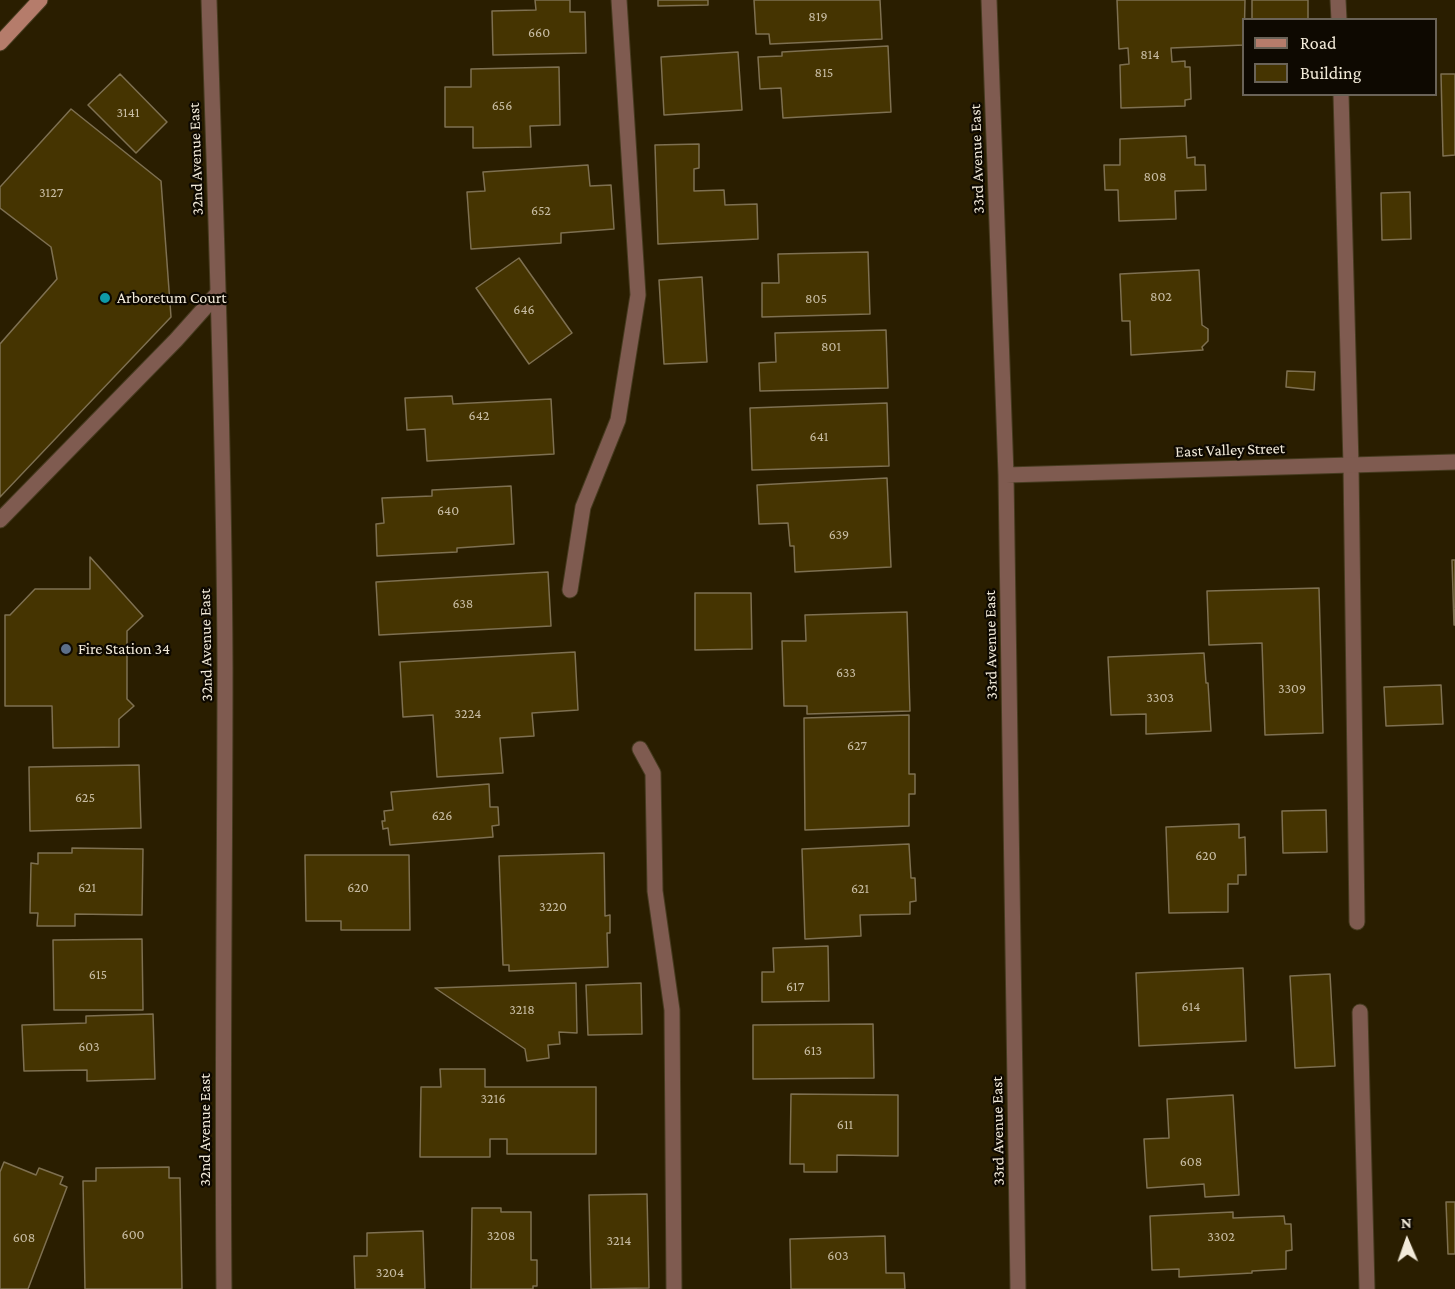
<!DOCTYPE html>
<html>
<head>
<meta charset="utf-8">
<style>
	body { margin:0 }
	#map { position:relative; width:1455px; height:1289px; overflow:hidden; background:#2a1e00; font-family:"Crimson Pro",serif }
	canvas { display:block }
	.legend { position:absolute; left:1242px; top:18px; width:195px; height:78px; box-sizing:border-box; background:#0e0901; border:2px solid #6a6358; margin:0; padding:8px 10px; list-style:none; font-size:18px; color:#f3ebda }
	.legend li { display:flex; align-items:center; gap:12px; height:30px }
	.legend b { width:30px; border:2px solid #6a6358 }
	.north { position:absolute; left:1377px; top:1211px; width:60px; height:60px; -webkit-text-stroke:4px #0e0901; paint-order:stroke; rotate:358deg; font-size:16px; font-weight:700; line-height:24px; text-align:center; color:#f3ebda }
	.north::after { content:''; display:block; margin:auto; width:21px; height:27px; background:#f3ebda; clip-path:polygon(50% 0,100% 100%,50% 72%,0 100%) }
</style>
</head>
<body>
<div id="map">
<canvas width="1455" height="1289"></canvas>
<ul class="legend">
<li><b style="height:8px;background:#b57c6b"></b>Road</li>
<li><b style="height:16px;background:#453401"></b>Building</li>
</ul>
<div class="north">N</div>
</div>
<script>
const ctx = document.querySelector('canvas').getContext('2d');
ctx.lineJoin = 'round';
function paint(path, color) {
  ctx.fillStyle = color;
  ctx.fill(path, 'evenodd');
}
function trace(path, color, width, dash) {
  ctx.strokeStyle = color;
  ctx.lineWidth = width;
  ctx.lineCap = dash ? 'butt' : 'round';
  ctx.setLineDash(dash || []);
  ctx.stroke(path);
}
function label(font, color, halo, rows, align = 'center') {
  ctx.font = font + ' "Crimson Pro",serif';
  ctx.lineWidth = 4.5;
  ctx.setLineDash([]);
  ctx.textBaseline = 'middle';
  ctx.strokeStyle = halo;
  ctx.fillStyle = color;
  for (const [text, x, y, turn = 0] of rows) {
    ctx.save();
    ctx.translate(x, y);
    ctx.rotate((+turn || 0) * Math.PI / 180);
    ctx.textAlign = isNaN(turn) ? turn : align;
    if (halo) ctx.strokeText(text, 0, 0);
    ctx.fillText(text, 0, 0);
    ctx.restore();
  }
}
const building = new Path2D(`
	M 535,0 L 570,0 L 570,12 L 585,12 L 586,53 L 493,55 L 492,11 L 536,10 Z
	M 658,0 L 708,0 L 708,5 L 658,6 Z
	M 754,0 L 880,0 L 882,39 L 770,44 L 769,34 L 756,34 Z
	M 1117,0 L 1245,0 L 1244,45 L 1171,48 L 1172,62 L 1185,61 L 1185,67 L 1190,67 L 1191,99 L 1185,100 L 1185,106 L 1121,108 L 1120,65 L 1129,64 L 1128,48 L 1119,49 Z
	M 1252,0 L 1308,0 L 1308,20 L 1252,20 Z
	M 888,46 L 891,112 L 783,118 L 781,88 L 760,89 L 758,57 L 782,56 L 782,52 Z
	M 738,52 L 742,110 L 664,115 L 661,57 Z
	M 559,67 L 560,125 L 530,126 L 531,147 L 473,148 L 473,127 L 445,127 L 445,87 L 471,87 L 471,69 Z
	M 120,74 L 167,122 L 136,153 L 88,105 Z
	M 1441,74 L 1455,74 L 1455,155 L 1443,156 Z
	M 71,109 L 161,181 L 171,317 L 0,497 L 0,344 L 57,279 L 51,247 L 0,208 L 0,187 Z
	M 1186,136 L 1187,158 L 1195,157 L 1195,165 L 1205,165 L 1206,190 L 1175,191 L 1176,219 L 1119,221 L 1118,190 L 1105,190 L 1104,165 L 1120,165 L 1120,139 Z
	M 699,144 L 699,168 L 694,169 L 694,191 L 724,190 L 725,205 L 757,204 L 758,239 L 658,244 L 655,145 Z
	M 588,165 L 590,186 L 611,185 L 614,229 L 561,233 L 561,243 L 471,249 L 467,192 L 485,191 L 483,172 Z
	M 1410,192 L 1411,239 L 1382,240 L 1381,193 Z
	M 868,252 L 870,314 L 762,317 L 762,283 L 779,283 L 778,254 Z
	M 519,258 L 572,333 L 529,364 L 476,288 Z
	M 1199,270 L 1202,325 L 1208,329 L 1208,341 L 1202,347 L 1203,350 L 1131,355 L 1130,321 L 1122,321 L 1120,274 Z
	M 702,277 L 707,362 L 664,364 L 659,280 Z
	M 886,330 L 888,388 L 760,391 L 759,363 L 776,362 L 775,333 Z
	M 1287,371 L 1315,372 L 1314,390 L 1286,387 Z
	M 452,396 L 453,404 L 551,399 L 554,454 L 427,461 L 425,429 L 407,430 L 405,398 Z
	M 887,403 L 889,466 L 752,470 L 750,408 Z
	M 887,478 L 891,567 L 795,572 L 794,546 L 790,546 L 788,523 L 759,524 L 757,485 Z
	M 511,486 L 514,544 L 457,548 L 457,552 L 377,556 L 376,524 L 384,523 L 382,498 L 432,496 L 432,490 Z
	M 90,557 L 143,616 L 127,631 L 127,699 L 134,706 L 119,719 L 119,747 L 53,748 L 52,706 L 5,706 L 5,615 L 10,615 L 35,589 L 90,589 Z
	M 1452,560 L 1455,560 L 1455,625 L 1454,625 Z
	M 548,572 L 551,626 L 379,635 L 376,582 Z
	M 1319,588 L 1323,733 L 1265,735 L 1262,643 L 1209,645 L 1207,591 Z
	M 695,593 L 751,593 L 752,649 L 695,650 Z
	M 907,612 L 910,711 L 807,714 L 807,706 L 784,706 L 782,641 L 806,641 L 805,615 Z
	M 575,652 L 578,710 L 532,713 L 534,736 L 500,738 L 503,773 L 437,777 L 433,715 L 403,717 L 400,662 Z
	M 1204,653 L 1206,683 L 1208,683 L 1211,731 L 1146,734 L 1146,714 L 1111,715 L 1108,657 Z
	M 1441,685 L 1443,724 L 1386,726 L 1384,687 Z
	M 909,715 L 909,774 L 915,774 L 915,794 L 909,794 L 909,826 L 805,830 L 804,718 Z
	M 139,765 L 141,828 L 30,831 L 29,767 Z
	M 489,784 L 490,807 L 498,807 L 499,825 L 492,826 L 493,837 L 390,845 L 388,828 L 383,829 L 382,821 L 385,821 L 384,811 L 393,810 L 391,792 Z
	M 1326,810 L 1327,852 L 1283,853 L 1282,811 Z
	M 1239,824 L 1239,838 L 1245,837 L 1246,875 L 1238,875 L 1238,884 L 1228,884 L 1228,912 L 1169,913 L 1166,827 Z
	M 909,844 L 911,878 L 915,878 L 916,901 L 910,902 L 910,914 L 860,915 L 861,936 L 805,939 L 802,849 Z
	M 72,848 L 143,849 L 142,915 L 75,914 L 75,926 L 37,926 L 38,913 L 30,913 L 31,863 L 38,864 L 38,853 L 72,853 Z
	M 604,853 L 605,916 L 610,915 L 610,933 L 607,933 L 608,967 L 509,971 L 509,965 L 503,965 L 499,856 Z
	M 305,855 L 409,855 L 410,930 L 341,930 L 341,921 L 306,921 Z
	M 142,939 L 143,1010 L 54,1010 L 53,940 Z
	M 828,946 L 829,1001 L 762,1002 L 762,972 L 774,972 L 773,948 Z
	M 1243,968 L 1246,1041 L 1139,1046 L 1136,973 Z
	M 1330,974 L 1335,1066 L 1295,1068 L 1290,976 Z
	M 576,983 L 577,1033 L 559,1032 L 560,1044 L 548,1045 L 549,1058 L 527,1061 L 525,1049 L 435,988 Z
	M 641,983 L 642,1034 L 588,1035 L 586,985 Z
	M 153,1014 L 155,1079 L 87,1081 L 87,1070 L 24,1071 L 22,1025 L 86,1023 L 86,1016 Z
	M 873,1024 L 874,1078 L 753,1079 L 753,1025 Z
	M 440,1069 L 485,1069 L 485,1087 L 596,1087 L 596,1154 L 507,1154 L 507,1139 L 490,1139 L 490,1157 L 420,1157 L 421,1087 L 441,1087 Z
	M 791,1094 L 898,1095 L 898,1156 L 837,1155 L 837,1172 L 804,1172 L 804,1164 L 790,1164 Z
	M 1233,1095 L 1239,1195 L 1205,1197 L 1204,1184 L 1147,1188 L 1144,1139 L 1169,1138 L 1167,1099 Z
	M 4,1162 L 36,1175 L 39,1168 L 63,1177 L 60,1184 L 67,1187 L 28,1289 L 0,1289 L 0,1172 Z
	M 169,1167 L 169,1178 L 180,1178 L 182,1289 L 85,1289 L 83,1181 L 96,1181 L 96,1168 Z
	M 647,1194 L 649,1288 L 591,1289 L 589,1195 Z
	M 1446,1202 L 1455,1202 L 1455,1254 L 1448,1254 Z
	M 472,1208 L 501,1208 L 501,1212 L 531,1212 L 531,1260 L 537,1260 L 537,1286 L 533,1286 L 533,1289 L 471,1289 Z
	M 1233,1212 L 1233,1218 L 1284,1216 L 1285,1224 L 1291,1224 L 1292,1250 L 1286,1251 L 1286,1269 L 1252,1271 L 1252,1273 L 1179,1277 L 1179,1269 L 1152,1270 L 1150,1216 Z
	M 423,1231 L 425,1289 L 355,1289 L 354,1256 L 367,1256 L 367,1233 Z
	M 885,1236 L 886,1273 L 904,1273 L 905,1289 L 791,1289 L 790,1239 Z`);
paint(building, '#453401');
trace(building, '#7e7051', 1.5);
const service = new Path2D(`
	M 1338,0 L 1339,20
	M 1341,94 L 1351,465 L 1357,922
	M 0,520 L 176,340 L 218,293
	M 570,590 L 583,507 L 618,420 L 638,295 L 619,0
	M 640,749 L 653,773 L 655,891 L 672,1010 L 674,1289
	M 1360,1012 L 1367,1289`);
const minor = new Path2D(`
	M 209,0 C 216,222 224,445 225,667 C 225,874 222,1082 224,1289
	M 989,0 L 1006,475 L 1018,1289
	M 1006,475 L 1455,462`);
const secondary = new Path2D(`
	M 0,43 L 40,0`);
trace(service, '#463b1f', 17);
trace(minor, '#463b1f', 17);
trace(secondary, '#463b1f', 17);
trace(service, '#7f5b50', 15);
trace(minor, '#7f5b50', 15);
trace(secondary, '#b57c6b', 15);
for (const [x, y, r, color] of [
	[105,298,6,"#0f9aa8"],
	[66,649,6,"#5c6f8a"]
]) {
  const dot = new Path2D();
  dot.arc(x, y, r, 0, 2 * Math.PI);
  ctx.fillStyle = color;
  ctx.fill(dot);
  trace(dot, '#0e0901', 2);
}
label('14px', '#c8bda4', null, [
	["819",818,17],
	["660",539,33],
	["814",1150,55],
	["815",824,73],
	["656",502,106],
	["3141",128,113],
	["808",1155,177],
	["3127",51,193],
	["652",541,211],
	["802",1161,297],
	["805",816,299],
	["646",524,310],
	["801",831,347],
	["642",479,416],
	["641",819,437],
	["640",448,511],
	["639",839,535],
	["638",463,604],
	["633",846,673],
	["3309",1292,689],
	["3303",1160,698],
	["3224",468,714],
	["627",857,746],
	["625",85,798],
	["626",442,816],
	["620",1206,856],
	["621",87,888],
	["620",358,888],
	["621",860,889],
	["3220",553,907],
	["615",98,975],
	["617",795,987],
	["614",1191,1007],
	["3218",522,1010],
	["603",89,1047],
	["613",813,1051],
	["3216",493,1099],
	["611",845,1125],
	["608",1191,1162],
	["600",133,1235],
	["3208",501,1236],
	["3302",1221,1237],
	["608",24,1238],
	["3214",619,1241],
	["603",838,1256],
	["3204",390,1273]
]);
label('16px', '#f3ebda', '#0e0901', [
	["32nd Avenue East",196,159,-92],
	["33rd Avenue East",977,159,-92],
	["East Valley Street",1230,450,-2],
	["32nd Avenue East",206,645,-91],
	["33rd Avenue East",991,645,-91],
	["32nd Avenue East",205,1130,-90],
	["33rd Avenue East",998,1131,-91]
]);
label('16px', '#f3ebda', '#0e0901', [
	["Arboretum Court",117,298],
	["Fire Station 34",78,649]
], 'left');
</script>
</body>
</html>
